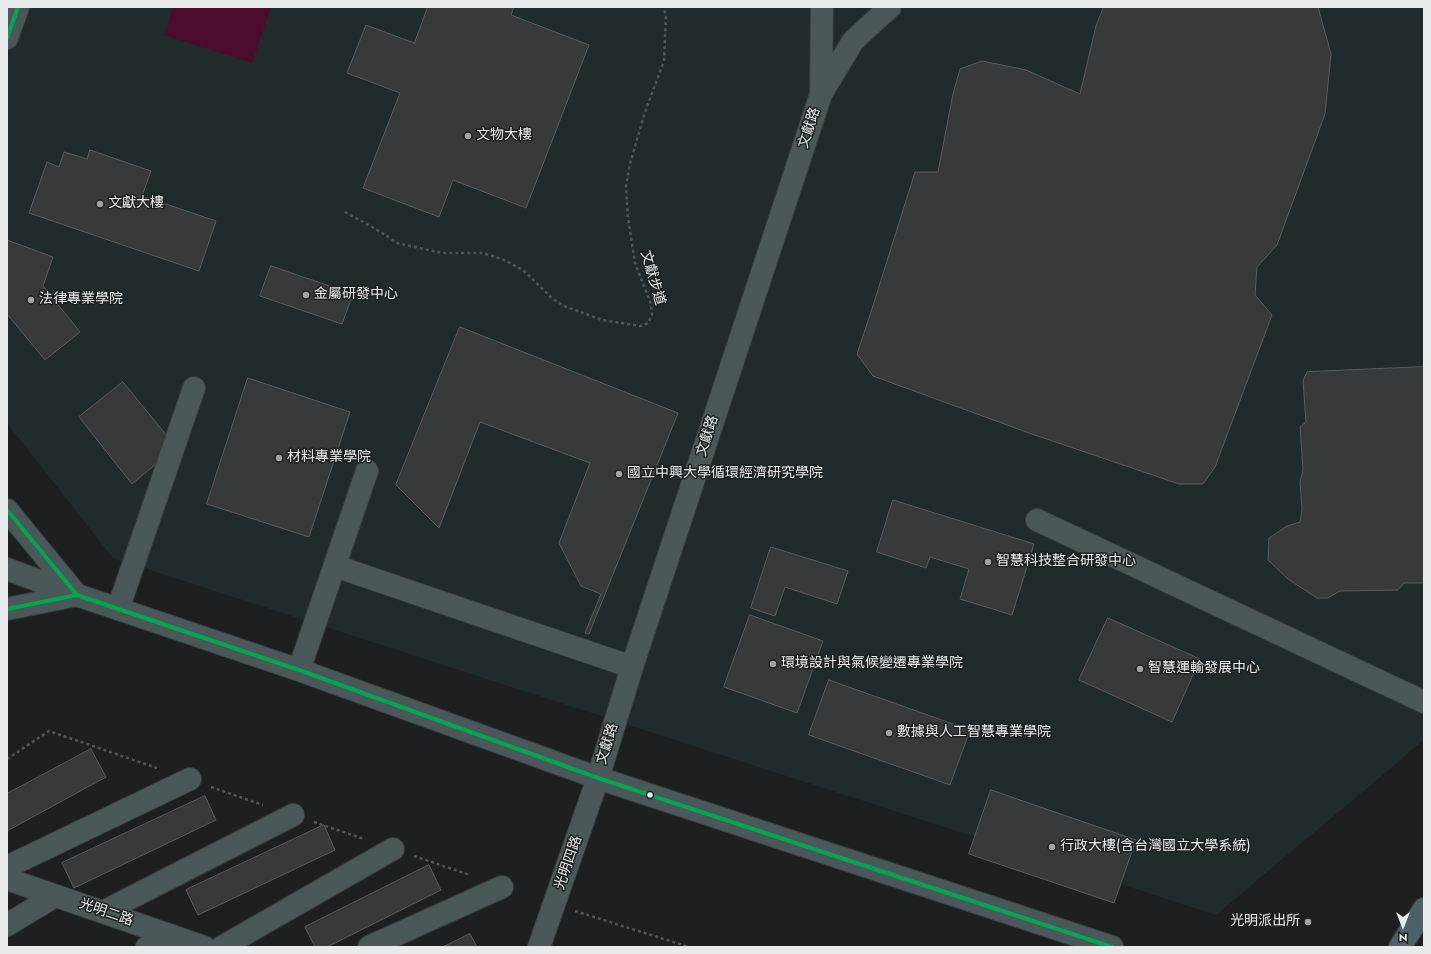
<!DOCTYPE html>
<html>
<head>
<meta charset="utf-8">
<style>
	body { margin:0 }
	#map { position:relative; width:1431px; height:954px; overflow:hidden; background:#1d2021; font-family:Jost,sans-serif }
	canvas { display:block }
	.frame { position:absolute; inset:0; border:8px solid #e8ebec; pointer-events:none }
	.north { position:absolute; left:1383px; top:906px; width:40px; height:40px; -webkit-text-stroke:3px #1c2122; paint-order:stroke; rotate:180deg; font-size:11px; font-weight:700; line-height:16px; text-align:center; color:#e8ebec }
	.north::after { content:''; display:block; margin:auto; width:14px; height:18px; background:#e8ebec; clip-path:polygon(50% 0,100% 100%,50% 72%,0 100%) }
</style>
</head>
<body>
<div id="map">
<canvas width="1431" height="954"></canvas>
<div class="frame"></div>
<div class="north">N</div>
</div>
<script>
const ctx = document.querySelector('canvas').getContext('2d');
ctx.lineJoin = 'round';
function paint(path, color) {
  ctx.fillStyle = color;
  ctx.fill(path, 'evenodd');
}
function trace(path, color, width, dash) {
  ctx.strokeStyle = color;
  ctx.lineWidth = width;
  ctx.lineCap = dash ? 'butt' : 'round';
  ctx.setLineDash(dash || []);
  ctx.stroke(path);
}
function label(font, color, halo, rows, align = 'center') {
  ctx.font = font + ' Jost,"Noto Sans TC",sans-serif';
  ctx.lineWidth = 3;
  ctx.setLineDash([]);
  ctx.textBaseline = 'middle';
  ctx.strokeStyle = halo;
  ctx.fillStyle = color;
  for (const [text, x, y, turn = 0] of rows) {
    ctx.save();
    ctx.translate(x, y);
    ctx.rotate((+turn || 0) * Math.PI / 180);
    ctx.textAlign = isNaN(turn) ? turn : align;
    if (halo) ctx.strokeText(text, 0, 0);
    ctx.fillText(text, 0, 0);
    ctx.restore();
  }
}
paint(new Path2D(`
	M 7,7 L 1424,7 L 1424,740 L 1216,915 L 113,558 L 7,423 Z`), '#202b2e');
paint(new Path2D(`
	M 173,7 L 271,7 L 252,63 L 164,35 Z`), '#4b0d2b');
const building = new Path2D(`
	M 428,7 L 514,7 L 511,15 L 589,45 L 526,208 L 453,180 L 439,217 L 363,188 L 400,93 L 347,73 L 366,25 L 414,43 Z
	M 1104,7 L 1318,7 L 1331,54 L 1325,114 L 1277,245 L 1257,267 L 1255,295 L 1272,315 L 1215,467 L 1203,484 L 1179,484 L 1029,433 L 873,376 L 857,354 L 871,312 L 915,172 L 938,172 L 953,94 L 960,69 L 982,61 L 1026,70 L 1080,94 L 1096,26 Z
	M 90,150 L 151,171 L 142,196 L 216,221 L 199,271 L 29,213 L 47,162 L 59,167 L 64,152 L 87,159 Z
	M 7,240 L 53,257 L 43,286 L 80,332 L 45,360 L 7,314 Z
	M 271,266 L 353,294 L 342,324 L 260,296 Z
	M 460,327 L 678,413 L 589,634 L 585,633 L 601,594 L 581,586 L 559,543 L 590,463 L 480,422 L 439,528 L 396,485 Z
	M 1424,367 L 1424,583 L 1404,583 L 1398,590 L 1340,591 L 1328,598 L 1317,598 L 1288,579 L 1268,560 L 1269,538 L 1287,526 L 1300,522 L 1302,509 L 1300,482 L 1303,470 L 1300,427 L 1306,422 L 1303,381 L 1307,372 Z
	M 248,378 L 350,412 L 309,537 L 207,504 Z
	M 123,382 L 176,447 L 132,484 L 79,417 Z
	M 893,500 L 1034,544 L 1012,615 L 960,599 L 969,569 L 930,557 L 926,568 L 877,552 Z
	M 771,547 L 848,571 L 837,604 L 785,587 L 775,616 L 751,608 Z
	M 750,615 L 823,641 L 797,713 L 724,687 Z
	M 1108,618 L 1200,659 L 1172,722 L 1079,680 Z
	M 829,680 L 970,730 L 950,785 L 809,735 Z
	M 91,749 L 106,777 L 7,831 L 7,794 Z
	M 991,790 L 1136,840 L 1114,903 L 969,854 Z
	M 205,796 L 216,820 L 74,888 L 62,863 Z
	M 324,825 L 335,850 L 198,915 L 186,890 Z
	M 429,865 L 441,890 L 327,947 L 315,947 L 305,927 Z
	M 470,934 L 477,947 L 443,947 Z`);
paint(building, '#373a3b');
trace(building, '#5a5c5d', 1);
const minor = new Path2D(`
	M 7,38 L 18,7
	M 821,94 L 822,7
	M 7,510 L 76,594
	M 1037,520 L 1424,702
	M 335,566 L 632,667
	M 7,569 L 77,595 L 299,670 L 598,778 L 1112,947
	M 7,609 L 77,595
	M 118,609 L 194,388
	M 299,670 L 367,471
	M 7,867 L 190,779
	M 7,879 L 204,947
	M 103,912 L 293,815
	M 7,925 L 55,896
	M 147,947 L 168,935
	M 222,947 L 393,849
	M 369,947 L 502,887
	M 539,947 L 598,778 L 632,667 L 821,94 L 853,41 L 890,7`);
const major = new Path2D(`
	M 1400,947 L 1424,909`);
trace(minor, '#3a3c3d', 24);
trace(major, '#3a3c3d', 24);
trace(new Path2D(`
	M 345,212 L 381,232 L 397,243 L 442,253 L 482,253 L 502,259 L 523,270 L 553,299 L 564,306 L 578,311 L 602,320 L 641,326 L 648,323 L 652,315 L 651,304 L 635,263 L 628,218 L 626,186 L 630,164 L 638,136 L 646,109 L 664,61 L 666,15 L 663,7
	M 7,759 L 49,731 L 157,768
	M 211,787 L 263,805
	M 314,822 L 364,839
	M 414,856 L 470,875
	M 575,911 L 689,947`), '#50585a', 2.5, [3, 3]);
trace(minor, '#4a585a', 22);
trace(major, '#4d6166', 22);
trace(new Path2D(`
	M 7,38 L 18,7
	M 7,510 L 77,595
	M 7,609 L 77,595 L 299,670 L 598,778 L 1112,947`), '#00a651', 4);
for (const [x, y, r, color] of [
	[468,136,4,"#a1a4a5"],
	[100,204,4,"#a1a4a5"],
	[306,295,4,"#a1a4a5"],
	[31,300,4,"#a1a4a5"],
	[279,458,4,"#a1a4a5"],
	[619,474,4,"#a1a4a5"],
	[988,562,4,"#a1a4a5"],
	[773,664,4,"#a1a4a5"],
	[1140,669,4,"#a1a4a5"],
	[889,733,4,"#a1a4a5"],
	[650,795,3.5,"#e8ebec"],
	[1052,847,4,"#a1a4a5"],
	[1308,922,4,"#a1a4a5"]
]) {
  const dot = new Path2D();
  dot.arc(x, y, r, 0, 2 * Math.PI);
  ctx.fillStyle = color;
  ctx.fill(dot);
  trace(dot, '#1c2122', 1.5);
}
label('14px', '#e8ebec', '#1c2122', [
	["文獻路",810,128,-72],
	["文獻步道",652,278,74],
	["文獻路",708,436,-72],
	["文獻路",608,744,-73],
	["光明四路",569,863,-71],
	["光明二路",106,913,19]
]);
label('14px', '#e8ebec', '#1c2122', [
	["文物大樓",476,136],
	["文獻大樓",108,204],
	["金屬研發中心",314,295],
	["法律專業學院",39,300],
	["材料專業學院",287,458],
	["國立中興大學循環經濟研究學院",627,474],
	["智慧科技整合研發中心",996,562],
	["環境設計與氣候變遷專業學院",781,664],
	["智慧運輸發展中心",1148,669],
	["數據與人工智慧專業學院",897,733],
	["行政大樓(含台灣國立大學系統)",1060,847],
	["光明派出所",1300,922,"right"]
], 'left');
</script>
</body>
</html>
